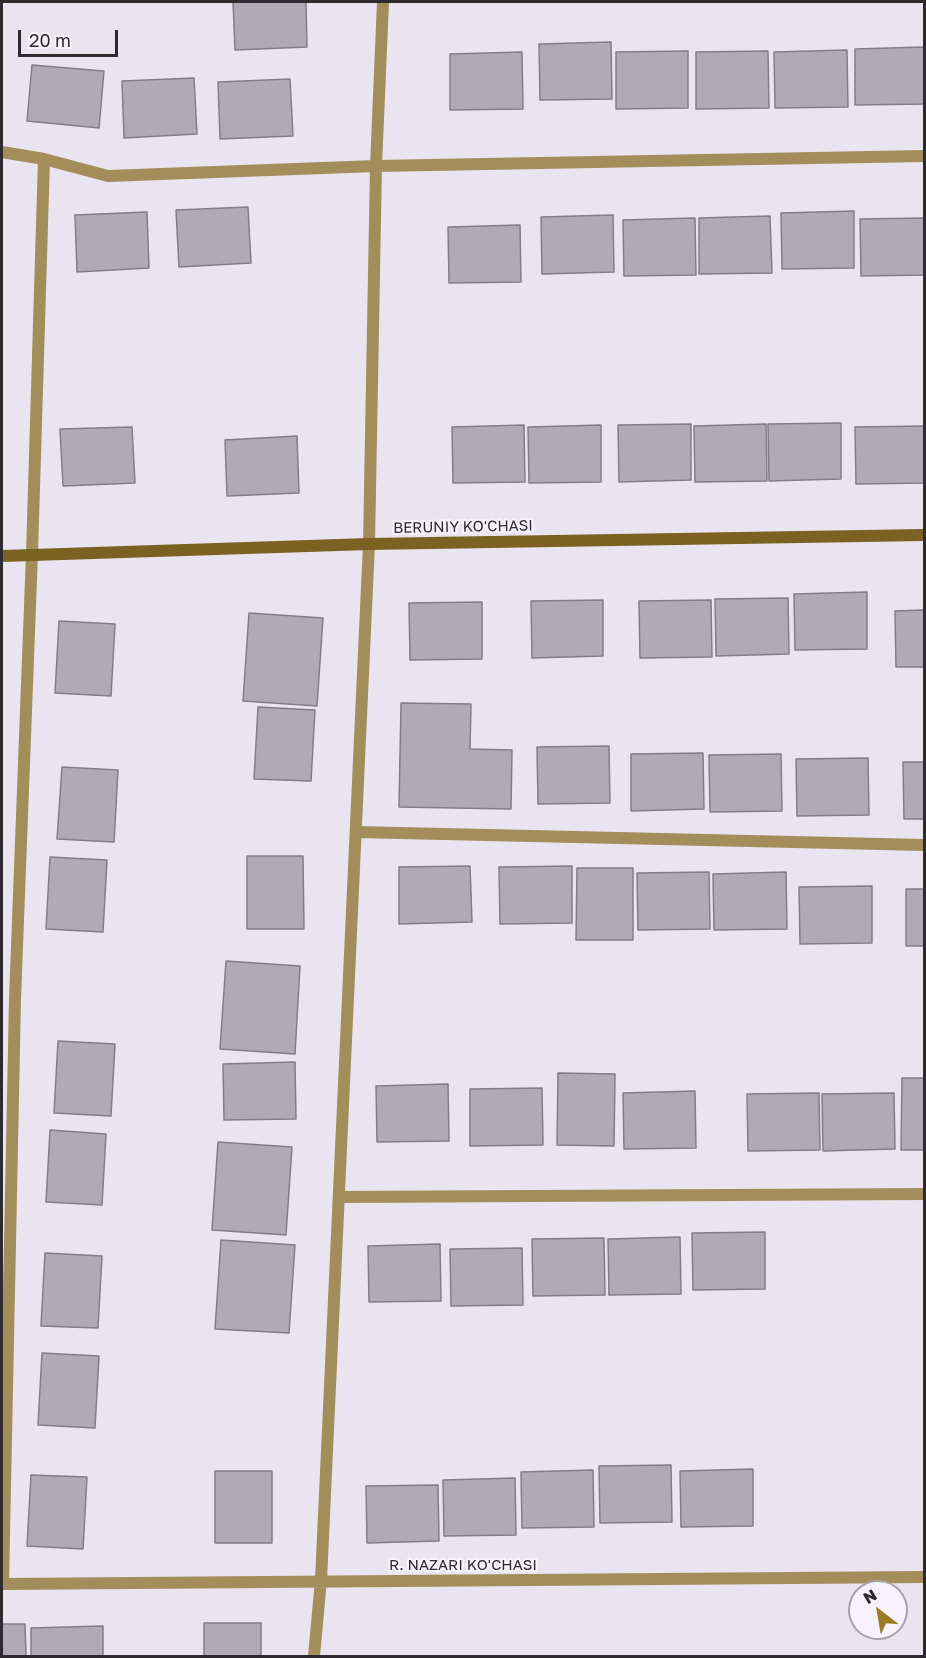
<!DOCTYPE html>
<html>
<head>
<meta charset="utf-8">
<style>
	body { margin:0 }
	#map { position:relative; width:926px; height:1658px; overflow:hidden; background:#eae4f0; font-family:"Golos Text",sans-serif }
	canvas { display:block }
	.frame { position:absolute; inset:0; border:3px solid #2d2b2f; pointer-events:none }
	.north { position:absolute; left:848px; top:1580px; width:60px; height:60px; box-sizing:border-box; background:#f7f2fd; border:2px solid #a6a2ab; border-radius:50%; rotate:329deg; font-size:16px; font-weight:700; line-height:24px; text-align:center; color:#2d2b2f }
	.north::after { content:''; display:block; margin:auto; width:21px; height:27px; background:#9c7b25; clip-path:polygon(50% 0,100% 100%,50% 72%,0 100%) }
	.scale { position:absolute; left:18px; top:30px; width:100px; height:27px; box-sizing:border-box; border:3px solid #2d2b2f; border-top:0; padding-left:8px; font-size:18px; line-height:21px; white-space:nowrap; color:#2d2b2f; -webkit-text-stroke:4px #f7f2fd; paint-order:stroke }
</style>
</head>
<body>
<div id="map">
<canvas width="926" height="1658"></canvas>
<div class="frame"></div>
<div class="north">N</div>
<div class="scale">20 m</div>
</div>
<script>
const ctx = document.querySelector('canvas').getContext('2d');
ctx.lineJoin = 'round';
function paint(path, color) {
  ctx.fillStyle = color;
  ctx.fill(path, 'evenodd');
}
function trace(path, color, width, dash) {
  ctx.strokeStyle = color;
  ctx.lineWidth = width;
  ctx.lineCap = dash ? 'butt' : 'round';
  ctx.setLineDash(dash || []);
  ctx.stroke(path);
}
function label(font, color, halo, rows, align = 'center') {
  ctx.font = font + ' "Golos Text",sans-serif';
  ctx.lineWidth = 4.5;
  ctx.setLineDash([]);
  ctx.textBaseline = 'middle';
  ctx.strokeStyle = halo;
  ctx.fillStyle = color;
  for (const [text, x, y, turn = 0] of rows) {
    ctx.save();
    ctx.translate(x, y);
    ctx.rotate((+turn || 0) * Math.PI / 180);
    ctx.textAlign = isNaN(turn) ? turn : align;
    if (halo) ctx.strokeText(text, 0, 0);
    ctx.fillText(text, 0, 0);
    ctx.restore();
  }
}
const building = new Path2D(`
	M 233,2 L 306,2 L 307,47 L 235,50 Z
	M 611,42 L 612,99 L 540,100 L 539,44 Z
	M 924,47 L 924,104 L 855,105 L 855,49 Z
	M 847,50 L 848,107 L 775,108 L 774,52 Z
	M 688,51 L 688,108 L 616,109 L 616,52 Z
	M 768,51 L 769,108 L 696,109 L 696,52 Z
	M 522,52 L 523,109 L 450,110 L 450,54 Z
	M 32,65 L 104,71 L 99,128 L 27,121 Z
	M 194,78 L 197,134 L 124,138 L 122,81 Z
	M 290,79 L 293,136 L 220,139 L 218,82 Z
	M 248,207 L 251,263 L 179,267 L 176,210 Z
	M 854,211 L 854,268 L 782,269 L 781,213 Z
	M 147,212 L 149,268 L 77,272 L 75,215 Z
	M 613,215 L 614,272 L 542,274 L 541,217 Z
	M 770,216 L 772,273 L 699,274 L 699,218 Z
	M 695,218 L 696,275 L 624,276 L 623,220 Z
	M 924,218 L 924,275 L 861,276 L 860,219 Z
	M 520,225 L 521,282 L 449,283 L 448,227 Z
	M 841,423 L 841,479 L 769,481 L 768,424 Z
	M 691,424 L 691,480 L 619,482 L 618,425 Z
	M 766,424 L 767,481 L 695,482 L 694,426 Z
	M 524,425 L 525,482 L 453,483 L 452,427 Z
	M 601,425 L 601,482 L 529,483 L 528,427 Z
	M 924,426 L 924,483 L 856,484 L 855,427 Z
	M 132,427 L 135,483 L 63,486 L 60,429 Z
	M 297,436 L 299,493 L 227,496 L 225,440 Z
	M 867,592 L 867,649 L 795,650 L 794,594 Z
	M 788,598 L 789,654 L 716,656 L 715,599 Z
	M 603,600 L 603,656 L 532,658 L 531,601 Z
	M 711,600 L 712,657 L 640,658 L 639,601 Z
	M 482,602 L 482,659 L 410,660 L 409,603 Z
	M 924,610 L 924,667 L 896,667 L 895,611 Z
	M 249,613 L 323,618 L 317,706 L 243,701 Z
	M 59,621 L 115,624 L 111,696 L 55,693 Z
	M 401,703 L 471,704 L 470,749 L 512,750 L 511,809 L 399,807 Z
	M 258,707 L 315,710 L 311,781 L 254,779 Z
	M 609,746 L 610,803 L 538,804 L 537,747 Z
	M 703,753 L 704,809 L 631,811 L 631,754 Z
	M 781,754 L 782,811 L 710,812 L 709,755 Z
	M 868,758 L 869,815 L 797,816 L 796,759 Z
	M 903,762 L 924,762 L 924,819 L 904,819 Z
	M 62,767 L 118,770 L 114,842 L 57,839 Z
	M 247,856 L 303,856 L 304,929 L 247,929 Z
	M 50,857 L 107,860 L 103,932 L 46,929 Z
	M 470,866 L 472,922 L 399,924 L 399,867 Z
	M 572,866 L 572,923 L 500,924 L 499,867 Z
	M 577,868 L 633,868 L 633,940 L 576,940 Z
	M 709,872 L 710,929 L 638,930 L 637,873 Z
	M 786,872 L 787,929 L 714,930 L 713,874 Z
	M 872,886 L 872,943 L 800,944 L 799,887 Z
	M 906,889 L 924,889 L 924,946 L 906,946 Z
	M 226,961 L 300,966 L 295,1054 L 220,1049 Z
	M 58,1041 L 115,1044 L 111,1116 L 54,1113 Z
	M 295,1062 L 296,1119 L 224,1120 L 223,1064 Z
	M 558,1073 L 615,1074 L 614,1146 L 557,1145 Z
	M 902,1078 L 924,1078 L 924,1150 L 901,1150 Z
	M 448,1084 L 449,1141 L 377,1142 L 376,1086 Z
	M 542,1088 L 543,1145 L 470,1146 L 470,1089 Z
	M 695,1091 L 696,1148 L 624,1149 L 623,1093 Z
	M 819,1093 L 820,1150 L 748,1151 L 747,1094 Z
	M 894,1093 L 895,1149 L 823,1151 L 822,1094 Z
	M 50,1130 L 106,1134 L 102,1205 L 46,1202 Z
	M 218,1142 L 292,1147 L 286,1235 L 212,1230 Z
	M 765,1232 L 765,1289 L 693,1290 L 692,1233 Z
	M 680,1237 L 681,1294 L 609,1295 L 608,1239 Z
	M 604,1238 L 605,1295 L 533,1296 L 532,1239 Z
	M 221,1240 L 295,1245 L 289,1333 L 215,1329 Z
	M 440,1244 L 441,1301 L 369,1302 L 368,1246 Z
	M 522,1248 L 523,1305 L 451,1306 L 450,1249 Z
	M 45,1253 L 102,1256 L 98,1328 L 41,1326 Z
	M 42,1353 L 99,1356 L 95,1428 L 38,1425 Z
	M 671,1465 L 672,1522 L 600,1523 L 599,1466 Z
	M 753,1469 L 753,1526 L 681,1527 L 680,1471 Z
	M 593,1470 L 594,1527 L 522,1528 L 521,1472 Z
	M 215,1471 L 272,1471 L 272,1543 L 215,1543 Z
	M 31,1475 L 87,1477 L 83,1549 L 27,1546 Z
	M 515,1478 L 516,1535 L 444,1536 L 443,1480 Z
	M 438,1485 L 439,1541 L 367,1543 L 366,1486 Z
	M 204,1623 L 261,1623 L 261,1656 L 204,1656 Z
	M 2,1624 L 25,1624 L 26,1656 L 2,1656 Z
	M 103,1626 L 103,1656 L 31,1656 L 31,1628 Z`);
paint(building, '#afaab4');
trace(building, '#837d87', 1.5);
trace(new Path2D(`
	M 2,152 L 44,159 L 108,176 L 376,166 L 924,156
	M 356,832 L 924,845
	M 339,1197 L 924,1194
	M 2,1584 L 924,1577
	M 3,1584 L 15,999 L 32,554 L 44,159
	M 314,1656 L 321,1580 L 369,544 L 376,166 L 383,2`), '#a28d5b', 12);
trace(new Path2D(`
	M 2,556 L 369,544 L 924,535`), '#7b6223', 12);
label('15px', '#2d2b2f', '#f7f2fd', [
	["BERUNIY KO'CHASI",463,527,-1],
	["R. NAZARI KO'CHASI",463,1565]
]);
</script>
</body>
</html>
